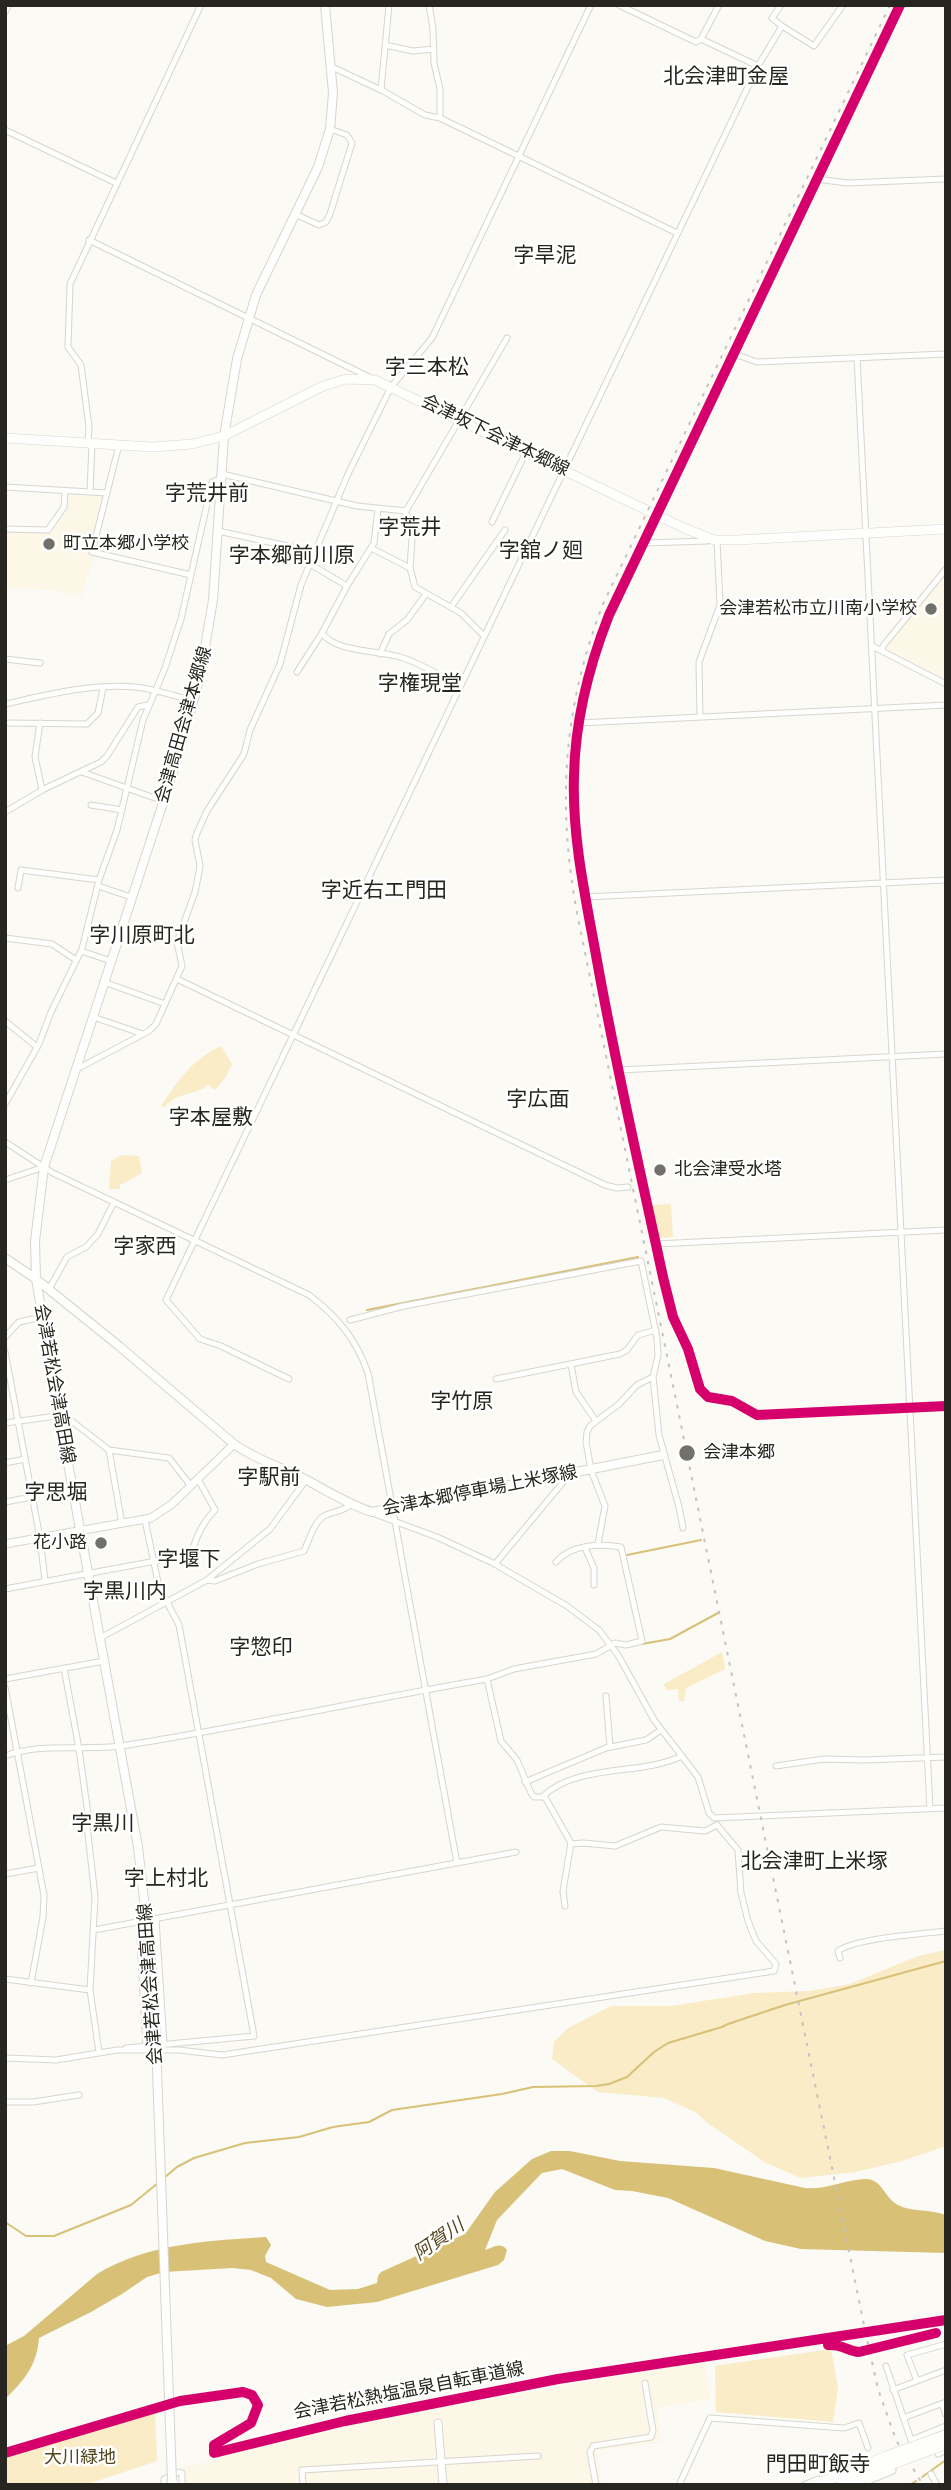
<!DOCTYPE html>
<html>
<head>
<meta charset="utf-8">
<style>
	body { margin:0 }
	#map { position:relative; width:951px; height:2490px; overflow:hidden; background:#fbfaf4; font-family:Arial,sans-serif }
	canvas { display:block }
	.frame { position:absolute; inset:0; border:7px solid #27251f; pointer-events:none }
</style>
</head>
<body>
<div id="map">
<canvas width="951" height="2490"></canvas>
<div class="frame"></div>
</div>
<script>
const ctx = document.querySelector('canvas').getContext('2d');
ctx.lineJoin = 'round';
function paint(path, color) {
  ctx.fillStyle = color;
  ctx.fill(path, 'evenodd');
}
function trace(path, color, width, dash) {
  ctx.strokeStyle = color;
  ctx.lineWidth = width;
  ctx.lineCap = dash ? 'butt' : 'round';
  ctx.setLineDash(dash || []);
  ctx.stroke(path);
}
function label(font, color, halo, rows, align = 'center') {
  ctx.font = font + ' Arial,"Noto Sans JP",sans-serif';
  ctx.lineWidth = 5;
  ctx.setLineDash([]);
  ctx.textBaseline = 'middle';
  ctx.strokeStyle = halo;
  ctx.fillStyle = color;
  for (const [text, x, y, turn = 0] of rows) {
    ctx.save();
    ctx.translate(x, y);
    ctx.rotate((+turn || 0) * Math.PI / 180);
    ctx.textAlign = isNaN(turn) ? turn : align;
    if (halo) ctx.strokeText(text, 0, 0);
    ctx.fillText(text, 0, 0);
    ctx.restore();
  }
}
paint(new Path2D(`
	M 69,494 L 103,497 L 89,554 L 94,556 L 82,596 L 54,590 L 5,588 L 5,531 L 52,533 L 68,509 Z
	M 946,573 L 946,680 L 887,652 L 885,646 Z
	M 704,2361 L 710,2399 L 657,2408 L 661,2442 L 597,2451 L 602,2485 L 183,2485 L 182,2468 L 221,2458 L 224,2453 L 233,2450 L 386,2417 Z`), '#fcf7e7');
paint(new Path2D(`
	M 221,1046 L 232,1064 L 226,1077 L 215,1090 L 208,1085 C 194,1096 176,1092 165,1107 L 161,1106 C 178,1080 193,1059 221,1046 Z
	M 122,1155 L 139,1156 L 142,1173 L 120,1185 L 120,1189 L 109,1189 L 111,1161 Z
	M 671,1204 L 673,1237 L 658,1238 L 652,1205 Z
	M 722,1652 L 725,1669 L 686,1688 L 684,1701 L 679,1701 L 678,1689 L 666,1690 L 664,1684 Z
	M 946,1950 L 946,2146 L 902,2161 L 855,2172 L 801,2178 L 766,2163 L 706,2122 L 697,2113 L 664,2098 L 598,2092 L 552,2059 L 554,2042 L 568,2028 L 611,2006 L 671,2006 L 754,1993 L 809,1991 L 850,1984 L 918,1956 Z
	M 831,2349 L 838,2388 L 833,2422 L 716,2412 L 715,2366 Z
	M 155,2410 L 157,2461 L 85,2485 L 5,2485 L 5,2450 Z`), '#f9ecc7');
paint(new Path2D(`
	M 551,2151 L 570,2151 L 620,2161 L 714,2168 L 805,2188 C 826,2190 844,2180 865,2179 C 883,2179 884,2198 898,2205 C 911,2212 931,2209 946,2215 L 946,2253 L 801,2249 L 765,2241 L 668,2198 L 632,2191 L 615,2190 L 562,2169 L 542,2173 L 497,2220 L 485,2250 C 493,2248 500,2241 507,2250 L 504,2260 L 498,2265 L 377,2302 L 327,2307 L 296,2299 L 271,2278 L 251,2270 L 232,2268 L 164,2272 L 147,2277 L 122,2294 L 91,2312 L 39,2338 C 37,2365 24,2381 5,2399 L 5,2346 L 24,2336 L 97,2274 C 148,2243 208,2241 266,2237 L 271,2245 L 265,2256 L 266,2262 L 330,2290 L 358,2289 L 377,2283 L 378,2276 L 381,2272 L 465,2234 L 495,2192 L 532,2159 Z`), '#d8c177');
trace(new Path2D(`
	M 367,1310 L 638,1257
	M 627,1555 L 701,1540
	M 642,1644 L 670,1639 L 718,1613
	M 165,2177 L 177,2167 L 194,2158 L 245,2143 L 299,2137 L 333,2127 L 369,2122 L 392,2110 L 502,2094 L 533,2087 L 596,2086 L 609,2084 L 627,2077 L 654,2052 L 668,2043 L 722,2027 L 728,2024 L 785,2005 L 946,1961
	M 5,2222 L 26,2236 L 54,2236 L 131,2205 L 158,2183
	M 922,2477 L 946,2460
	M 910,2485 L 916,2481`), '#d8c177', 2);
const minor = new Path2D(`
	M 429,5 L 433,29 L 434,63 L 440,89 L 440,118
	M 619,5 L 696,42 L 701,39 L 719,5
	M 781,5 L 772,18 L 782,26
	M 900,5 L 609,615 C 589,666 575,721 574,776 C 572,836 585,895 596,955 C 615,1063 640,1170 663,1277 L 673,1317 L 688,1349 L 700,1389 L 708,1397 L 732,1401 L 757,1415 L 946,1406
	M 5,12 L 9,5
	M 701,39 L 758,66
	M 385,45 L 413,51 L 434,49
	M 330,66 L 383,91 L 425,115 L 440,118 L 677,233
	M 381,90 L 389,5
	M 5,130 L 116,183
	M 817,179 L 847,183 L 946,179
	M 295,214 L 319,225 L 326,222 L 330,214 L 352,143 L 347,135 L 330,129
	M 89,240 L 369,377
	M 732,353 L 757,362 L 946,354
	M 857,358 L 930,1808
	M 88,442 L 89,427 L 81,365 L 68,347 L 70,284 L 201,5
	M 119,445 L 92,552 L 191,575
	M 222,474 L 357,506 L 406,511 L 507,338
	M 5,487 L 107,493
	M 90,492 L 92,443
	M 404,511 L 413,523 L 410,568 L 415,587 L 461,613 L 484,636
	M 492,522 L 526,452
	M 5,529 L 48,530 L 64,507 L 65,491
	M 218,531 L 315,552
	M 644,543 L 707,541 L 710,539
	M 371,548 L 410,568
	M 310,564 L 347,586
	M 451,607 L 505,530
	M 322,633 C 336,653 379,650 400,657 C 421,663 440,676 460,686
	M 872,646 L 946,684
	M 882,651 L 883,646 L 946,569
	M 380,654 L 389,634 L 407,620 L 426,594
	M 5,659 L 40,663
	M 297,672 L 322,633 L 347,586 L 374,543 L 378,509
	M 5,704 C 47,695 92,683 135,687 C 155,689 174,696 194,701
	M 700,717 L 699,662 L 720,605 L 717,540
	M 5,723 L 87,724 L 98,713 L 103,688
	M 40,723 L 35,757 L 42,790
	M 580,723 L 946,705
	M 82,772 L 163,801
	M 91,805 L 122,810
	M 5,812 L 44,789 L 101,762 L 107,756 L 138,707 L 148,705
	M 98,886 L 131,897
	M 18,888 L 21,870 L 99,880
	M 585,897 L 946,880
	M 5,938 L 52,944 L 76,960
	M 81,951 L 111,961
	M 177,979 L 605,1185 L 617,1188 L 628,1187
	M 104,982 L 165,1004
	M 93,1017 L 143,1034
	M 5,1021 L 37,1047
	M 75,1070 L 149,1031 L 156,1024 L 182,966 L 177,942 L 195,892 L 198,877 L 200,866 L 195,840 L 197,833 L 207,811 L 244,754 L 250,730 L 280,664 L 301,585 L 348,474 L 391,387 L 432,338 L 591,5
	M 619,1070 L 946,1054
	M 5,1104 L 39,1044 L 51,1012 L 82,949 L 99,880 L 117,830 L 143,720 L 165,668 L 181,619 L 212,482 L 222,478
	M 5,1142 L 53,1173 L 309,1295 C 338,1317 356,1339 368,1373 L 457,1863
	M 5,1180 L 44,1167
	M 656,1244 L 946,1230
	M 49,1289 L 67,1257 L 86,1247 L 98,1234 L 114,1202
	M 350,1320 L 404,1306 L 641,1261 L 657,1338 L 658,1356 L 653,1377 L 659,1435 L 679,1507 L 683,1528
	M 5,1337 L 19,1322 L 42,1317
	M 5,1352 L 40,1538 L 45,1581
	M 571,1365 L 576,1392 L 596,1421
	M 289,1379 L 221,1346 L 200,1339 L 166,1300 L 758,66 L 782,26 L 814,46 L 843,5
	M 496,1379 L 620,1354 L 627,1350 L 638,1335 L 656,1330
	M 5,1423 L 64,1415 L 109,1450 L 169,1458 L 191,1486
	M 109,1450 L 122,1524
	M 5,1463 L 25,1459
	M 5,1502 L 32,1497
	M 372,1513 L 437,1537 L 493,1563 L 567,1606 L 599,1630 L 618,1655 L 654,1720 L 698,1777 L 709,1813 L 714,1818 L 946,1808
	M 598,1544 L 605,1506 L 591,1470 L 586,1442 L 587,1432 L 590,1426 L 619,1404 L 637,1385 L 653,1377
	M 585,1548 L 594,1568 L 594,1585
	M 495,1564 L 569,1475
	M 207,1580 L 215,1581 L 258,1564 L 304,1551 C 309,1540 314,1522 324,1516 C 333,1511 342,1512 350,1505
	M 5,1589 L 188,1555 L 191,1554 C 197,1536 202,1523 215,1510 L 198,1479
	M 100,1638 L 207,1580 L 270,1529 L 306,1480
	M 5,1679 L 104,1661
	M 487,1679 L 501,1741 L 517,1760 L 531,1793 L 534,1797 L 545,1797 L 571,1843 L 563,1891 L 565,1906
	M 5,1687 L 44,1895 L 43,1917 L 31,1983
	M 606,1696 L 610,1747
	M 5,1756 C 42,1742 82,1751 121,1746 C 243,1727 365,1700 487,1679 L 514,1669 L 596,1654 L 615,1643 L 626,1645 L 642,1641 L 621,1547 C 599,1543 570,1545 556,1562
	M 776,1766 L 824,1759 L 864,1760 L 946,1757
	M 525,1782 L 606,1748 L 646,1740 L 661,1730
	M 543,1796 C 580,1763 640,1776 682,1756
	M 571,1844 L 583,1843 L 615,1846 L 661,1827 L 705,1831 L 717,1825
	M 5,1874 L 39,1868
	M 156,1919 L 164,2045
	M 139,1922 L 146,2046
	M 94,1930 L 516,1852
	M 840,1958 L 838,1951 C 855,1938 922,1934 946,1931
	M 5,1979 L 90,1990 L 95,1897 L 87,1825 L 88,1814 L 79,1749 L 64,1668
	M 90,1990 L 99,2052
	M 126,2048 L 254,2036 L 179,1625 L 159,1587 L 145,1520
	M 115,2050 L 179,2050 L 222,2055 L 774,1971 L 776,1964 L 756,1941 L 748,1921 L 741,1893 L 738,1850 L 717,1825
	M 5,2058 L 56,2060 L 117,2050
	M 5,2102 L 33,2102 L 79,2095
	M 886,2366 L 911,2440 L 946,2426
	M 917,2381 L 907,2355 L 946,2344
	M 893,2390 L 946,2370
	M 942,2404 L 946,2415
	M 903,2418 L 946,2402
	M 938,2454 L 946,2450
	M 931,2474 L 937,2485
	M 164,2485 L 164,2479 L 179,2472 L 182,2473 L 182,2485
	M 303,2485 L 302,2470 L 538,2456
	M 596,2485 L 590,2452 L 593,2446 L 651,2437 L 653,2431 L 645,2383
	M 679,2485 L 710,2418 L 844,2428 L 859,2423 L 868,2448
	M 804,2485 L 818,2479
	M 859,2485 L 893,2471 L 893,2463`);
const tertiary = new Path2D(`
	M 5,1544 L 151,1518 L 172,1504 L 234,1444
	M 438,2423 L 443,2485`);
const secondary = new Path2D(`
	M 325,5 L 333,93 L 330,129 L 318,167 L 256,295 L 237,359 L 224,436 L 213,600 L 200,677 L 176,763 L 44,1167 L 35,1241 L 36,1279 L 119,1346 L 234,1444 C 255,1459 280,1467 303,1478 C 326,1490 347,1504 372,1512 L 663,1455
	M 5,1258 L 36,1279 L 59,1414 L 138,1847 L 149,1943 L 156,2042`);
const primary = new Path2D(`
	M 5,438 L 152,447 L 192,444 L 224,436 L 323,386 L 346,379 L 375,380 L 684,528 L 714,540 L 737,540 L 946,529`);
const trunk = new Path2D(`
	M 815,2485 L 888,2456
	M 841,2485 L 892,2464`);
trace(minor, '#d7d5d0', 7);
trace(tertiary, '#d7d5d0', 9);
trace(secondary, '#d7d5d0', 10);
trace(primary, '#d7d5d0', 10);
trace(trunk, '#d7d5d0', 11);
trace(minor, '#fefefd', 5);
trace(tertiary, '#fefefd', 7);
trace(secondary, '#fefefd', 8);
trace(primary, '#fefefd', 9);
trace(trunk, '#fefefd', 10);
trace(new Path2D(`
	M 890,5 L 603,604 C 563,708 557,804 577,913 L 865,2330 L 878,2389 L 896,2440 L 923,2485`), '#c4c3c1', 2, [3.5, 7]);
const secondaryBridge = new Path2D(`
	M 156,2042 L 172,2481`);
const trunkBridge = new Path2D(`
	M 888,2456 L 946,2435
	M 892,2464 L 946,2444`);
trace(secondaryBridge, '#d7d5d0', 10, []);
trace(trunkBridge, '#d7d5d0', 11, []);
trace(secondaryBridge, '#fefefd', 8);
trace(trunkBridge, '#fefefd', 10);
trace(new Path2D(`
	M 900,5 L 609,615 C 589,666 575,721 574,776 C 572,836 585,895 596,955 C 615,1063 640,1170 663,1277 L 673,1317 L 688,1349 L 700,1389 L 708,1397 L 732,1401 L 757,1415 L 946,1406
	M 828,2345 C 843,2344 847,2351 859,2352 L 936,2333
	M 5,2453 L 180,2401 L 243,2392 L 252,2395 L 258,2405 L 251,2423 L 214,2445 L 214,2453 L 345,2421 L 558,2379 L 946,2320`), '#d6006c', 10);
for (const [x, y, r, color] of [
	[49,544,7,"#71706a"],
	[931,609,7,"#71706a"],
	[660,1170,7,"#71706a"],
	[687,1453,9,"#71706a"],
	[101,1543,7,"#71706a"]
]) {
  const dot = new Path2D();
  dot.arc(x, y, r, 0, 2 * Math.PI);
  ctx.fillStyle = color;
  ctx.fill(dot);
  trace(dot, '#fff', 2.5);
}
label('18px', '#27251f', '#fff', [
	["会津坂下会津本郷線",495,436,26],
	["会津高田会津本郷線",184,725,-74],
	["会津若松会津高田線",54,1384,80],
	["会津本郷停車場上米塚線",480,1491,-11],
	["会津若松会津高田線",151,1984,-94],
	["会津若松熱塩温泉自転車道線",409,2391,-11]
]);
label('18px', '#27251f', '#fff', [
	["町立本郷小学校",63,544],
	["会津若松市立川南小学校",917,609,"right"],
	["北会津受水塔",674,1170],
	["会津本郷",703,1453],
	["花小路",87,1543,"right"]
], 'left');
label('18px', '#52441b', '#fff', [
	["大川緑地",80,2458]
]);
label('italic 19px', '#56481f', '#fff', [
	["阿賀川",439,2240,-35]
]);
label('21px', '#27251f', '#fff', [
	["北会津町金屋",726,77],
	["字旱泥",545,256],
	["字三本松",427,368],
	["字荒井前",207,494],
	["字荒井",410,528],
	["字舘ノ廻",541,551],
	["字本郷前川原",292,556],
	["字権現堂",420,684],
	["字近右エ門田",384,891],
	["字川原町北",142,936],
	["字広面",538,1100],
	["字本屋敷",211,1118],
	["字家西",145,1247],
	["字竹原",462,1402],
	["字駅前",269,1478],
	["字思堀",56,1493],
	["字堰下",189,1560],
	["字黒川内",125,1592],
	["字惣印",261,1648],
	["字黒川",103,1824],
	["北会津町上米塚",814,1862],
	["字上村北",166,1879],
	["門田町飯寺",818,2465]
]);
</script>
</body>
</html>
